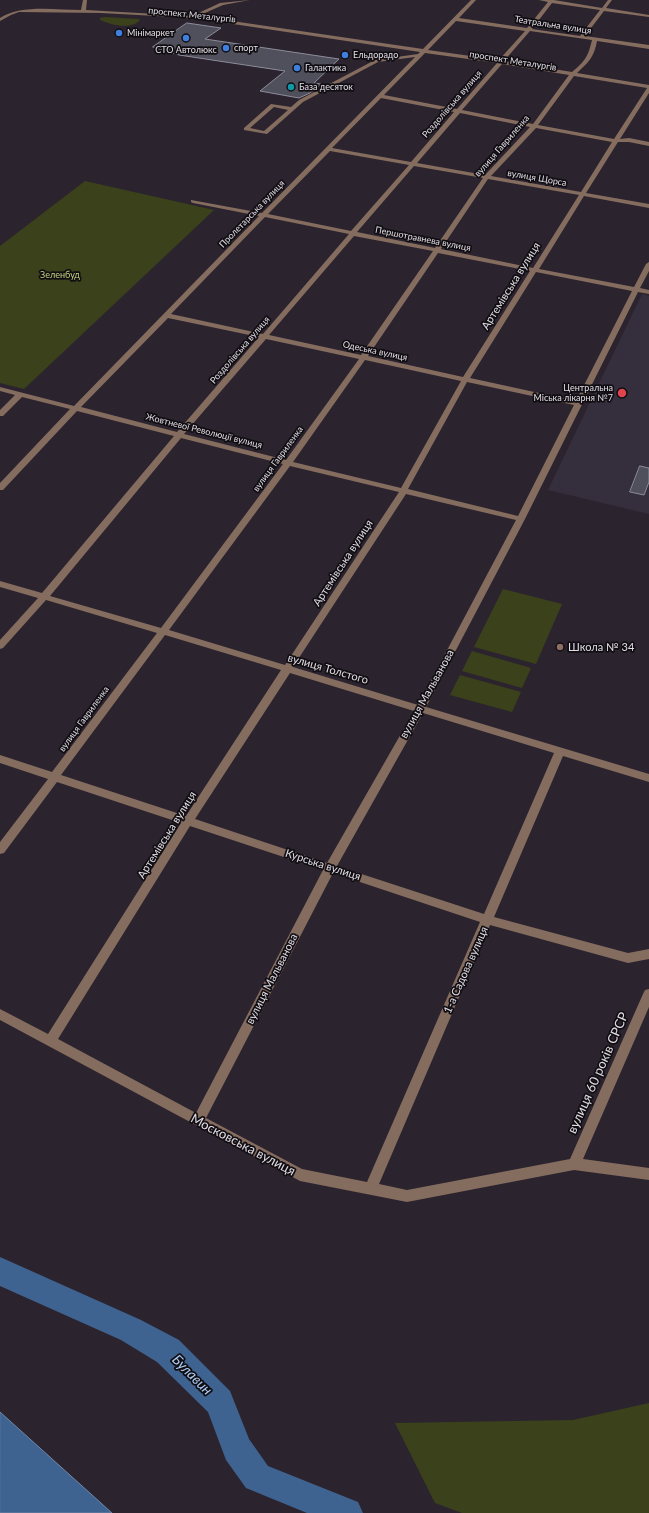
<!DOCTYPE html>
<html>
<head>
<meta charset="utf-8">
<style>
	body { margin:0 }
	canvas { display:block; background:#2b232e }
</style>
</head>
<body>
<canvas width="649" height="1513"></canvas>
<script>
const ctx = document.querySelector('canvas').getContext('2d');
ctx.lineJoin = 'round';
function paint(path, color) {
  ctx.fillStyle = color;
  ctx.fill(path, 'evenodd');
}
function trace(path, color, width, dash) {
  ctx.strokeStyle = color;
  ctx.lineWidth = width;
  ctx.lineCap = dash ? 'butt' : 'round';
  ctx.setLineDash(dash || []);
  ctx.stroke(path);
}
function label(font, color, halo, rows, align = 'center') {
  ctx.font = font + ' Lato,sans-serif';
  ctx.lineWidth = 3.5;
  ctx.setLineDash([]);
  ctx.textBaseline = 'middle';
  ctx.strokeStyle = halo;
  ctx.fillStyle = color;
  for (const [text, x, y, turn = 0] of rows) {
    ctx.save();
    ctx.translate(x, y);
    ctx.rotate((+turn || 0) * Math.PI / 180);
    ctx.textAlign = isNaN(turn) ? turn : align;
    if (halo) ctx.strokeText(text, 0, 0);
    ctx.fillText(text, 0, 0);
    ctx.restore();
  }
}
paint(new Path2D(`
	M 642,294 L 649,296 L 649,514 L 548,490 Z`), '#352e3d');
paint(new Path2D(`
	M 105,17 L 138,19 L 140,20 C 131,30 111,25 100,20 L 100,18 Z
	M 85,181 L 214,210 L 24,389 L 0,383 L 0,246 Z
	M 503,589 L 562,604 L 536,664 L 474,647 Z
	M 472,651 L 531,668 L 522,688 L 462,671 Z
	M 460,675 L 521,692 L 512,712 L 450,695 Z
	M 649,1403 L 649,1513 L 462,1513 L 435,1503 L 395,1423 L 573,1420 Z`), '#3b411a');
const water = new Path2D(`
	M 0,1412 L 112,1513 L 0,1513 Z`);
paint(water, '#3f6390');
trace(water, '#7087a9', 1);
paint(new Path2D(`
	M 0,1257 L 141,1320 L 179,1340 L 230,1391 L 249,1439 L 268,1466 L 358,1502 L 363,1513 L 307,1513 L 246,1488 L 226,1460 L 208,1412 L 157,1362 L 121,1340 L 0,1286 Z`), '#3f6390');
const building = new Path2D(`
	M 187,23 L 221,28 L 205,39 L 339,59 L 314,83 L 321,84 L 310,93 L 299,98 L 260,91 L 285,71 L 179,55 L 153,47 Z
	M 640,466 L 649,468 L 649,482 L 644,495 L 630,492 Z`);
paint(building, '#50505d');
trace(building, '#8c8c9a', 1);
paint(new Path2D(`
	M 83,0 L 87,0 L 86,10 L 192,16 L 220,3 L 250,0 L 223,5 L 198,16 L 423,49 L 471,0 L 476,0 L 459,18 L 527,28 L 548,2 L 539,0 L 554,0 L 602,8 L 608,0 L 612,0 L 606,8 L 649,15 L 649,17 L 604,11 L 585,36 L 649,45 L 649,49 L 597,41 C 594,57 589,62 577,73 L 649,85 L 649,93 L 620,139 L 629,138 L 649,142 L 649,146 L 629,142 L 618,142 L 586,193 L 649,204 L 649,208 L 584,196 L 539,269 L 634,287 L 646,264 L 649,262 L 649,271 L 640,288 L 649,290 L 649,294 L 638,292 L 525,519 L 426,707 L 649,774 L 649,782 L 563,756 L 494,917 L 628,953 L 649,949 L 649,959 L 628,963 L 490,925 L 379,1184 L 407,1190 L 570,1159 L 643,994 L 645,990 L 649,989 L 649,1007 L 583,1159 L 649,1168 L 649,1180 L 574,1170 L 407,1202 L 300,1181 L 0,1020 L 0,1009 L 48,1034 L 181,823 L 57,782 L 4,853 L 0,854 L 0,842 L 48,779 L 0,763 L 0,755 L 52,772 L 157,633 L 46,600 L 3,648 L 0,649 L 0,640 L 38,598 L 0,587 L 0,581 L 42,593 L 174,436 L 77,411 L 3,490 L 0,490 L 0,483 L 70,409 L 22,397 L 3,416 L 0,416 L 0,410 L 15,395 L 0,391 L 0,387 L 74,406 L 259,216 L 193,203 L 191,202 L 191,200 L 262,213 L 415,57 L 378,62 L 303,102 L 267,134 L 244,130 L 244,128 L 271,104 L 291,107 L 299,100 L 375,60 L 418,54 L 420,52 L 193,18 L 101,13 L 19,12 L 11,15 L 0,21 L 0,18 C 21,4 56,10 81,10 ZM 552,3 L 600,10 L 580,36 L 532,29 ZM 456,21 L 525,31 L 499,60 L 428,50 ZM 530,31 L 592,40 C 588,57 585,61 572,72 L 504,61 ZM 425,53 L 497,63 L 457,109 L 384,95 ZM 502,64 L 569,75 L 533,124 L 462,110 ZM 574,76 L 647,88 L 614,139 L 538,125 ZM 381,98 L 454,112 L 411,162 L 332,148 ZM 274,107 L 288,110 L 264,131 L 250,128 ZM 460,113 L 530,127 L 485,175 L 417,163 ZM 536,128 L 612,142 L 581,192 L 491,176 ZM 330,151 L 409,165 L 351,231 L 268,214 ZM 414,166 L 483,178 L 435,248 L 357,232 ZM 488,179 L 579,195 L 533,268 L 441,249 ZM 265,217 L 349,234 L 263,334 L 171,314 ZM 354,236 L 433,251 L 361,355 L 269,335 ZM 438,253 L 530,271 L 463,377 L 368,356 ZM 536,272 L 632,291 L 576,401 L 470,378 ZM 168,318 L 259,337 L 177,432 L 81,407 ZM 266,339 L 359,359 L 286,460 L 184,434 ZM 365,360 L 461,381 L 401,488 L 293,462 ZM 467,382 L 574,405 L 518,516 L 408,489 ZM 181,438 L 283,464 L 161,628 L 50,596 ZM 290,466 L 399,492 L 285,665 L 169,630 ZM 406,494 L 516,520 L 418,705 L 293,667 ZM 165,635 L 281,670 L 186,816 L 61,775 ZM 290,673 L 414,711 L 327,863 L 195,819 ZM 423,713 L 554,753 L 484,914 L 337,866 ZM 190,826 L 323,870 L 196,1113 L 58,1039 ZM 333,873 L 480,922 L 367,1182 L 302,1169 L 206,1118 Z`), '#846c5e');
for (const [x, y, r, color] of [
	[119,33,4,"#3f7fe0"],
	[186,38,4,"#3f7fe0"],
	[226,48,4,"#3f7fe0"],
	[345,55,4,"#3f7fe0"],
	[297,68,4,"#3f7fe0"],
	[291,87,4,"#0f9aa8"],
	[622,393,5,"#e0444e"],
	[560,647,4,"#8d6e63"]
]) {
  const dot = new Path2D();
  dot.arc(x, y, r, 0, 2 * Math.PI);
  ctx.fillStyle = color;
  ctx.fill(dot);
  trace(dot, '#110e13', 1.5);
}
label('9px', '#e1dce3', '#110e13', [
	["проспект Металургів",192,15,6],
	["Театральна вулиця",553,25,9],
	["проспект Металургів",513,61,9],
	["Роздолівська вулиця",452,104,-49],
	["вулиця Гавриленка",502,146,-49],
	["вулиця Щорса",537,178,10],
	["Пролетарська вулиця",252,214,-46],
	["Першотравнева вулиця",423,239,11],
	["Роздолівська вулиця",240,350,-49],
	["Одеська вулиця",375,351,12],
	["Жовтневої Революції вулиця",204,431,14],
	["вулиця Гавриленка",278,459,-54],
	["вулиця Гавриленка",84,719,-54]
]);
label('9px', '#e1dce3', '#110e13', [
	["Мінімаркет",127,33],
	["спорт",234,48],
	["СТО Автолюкс",186,50,"center"],
	["Ельдорадо",353,55],
	["Галактика",305,68],
	["База десяток",299,87],
	["Центральна",613,388,"right"],
	["Міська лікарня №7",613,398,"right"]
], 'left');
label('9px', '#c4d37c', '#110e13', [
	["Зеленбуд",60,275]
]);
label('11px', '#e1dce3', '#110e13', [
	["Артемівська вулиця",511,286,-58],
	["Артемівська вулиця",343,563,-57],
	["вулиця Толстого",328,669,16],
	["вулиця Мальванова",427,694,-61],
	["Артемівська вулиця",167,835,-58],
	["Курська вулиця",323,865,18],
	["1-а Садова вулиця",466,970,-66],
	["вулиця Мальванова",272,979,-63]
]);
label('11px', '#e1dce3', '#110e13', [
	["Школа № 34",568,647]
], 'left');
label('13px', '#e1dce3', '#110e13', [
	["вулиця 60 років СРСР",598,1073,-66],
	["Московська вулиця",243,1145,28]
]);
label('italic 14px', '#acccf5', '#110e13', [
	["Булавин",192,1375,45]
]);
</script>
</body>
</html>
